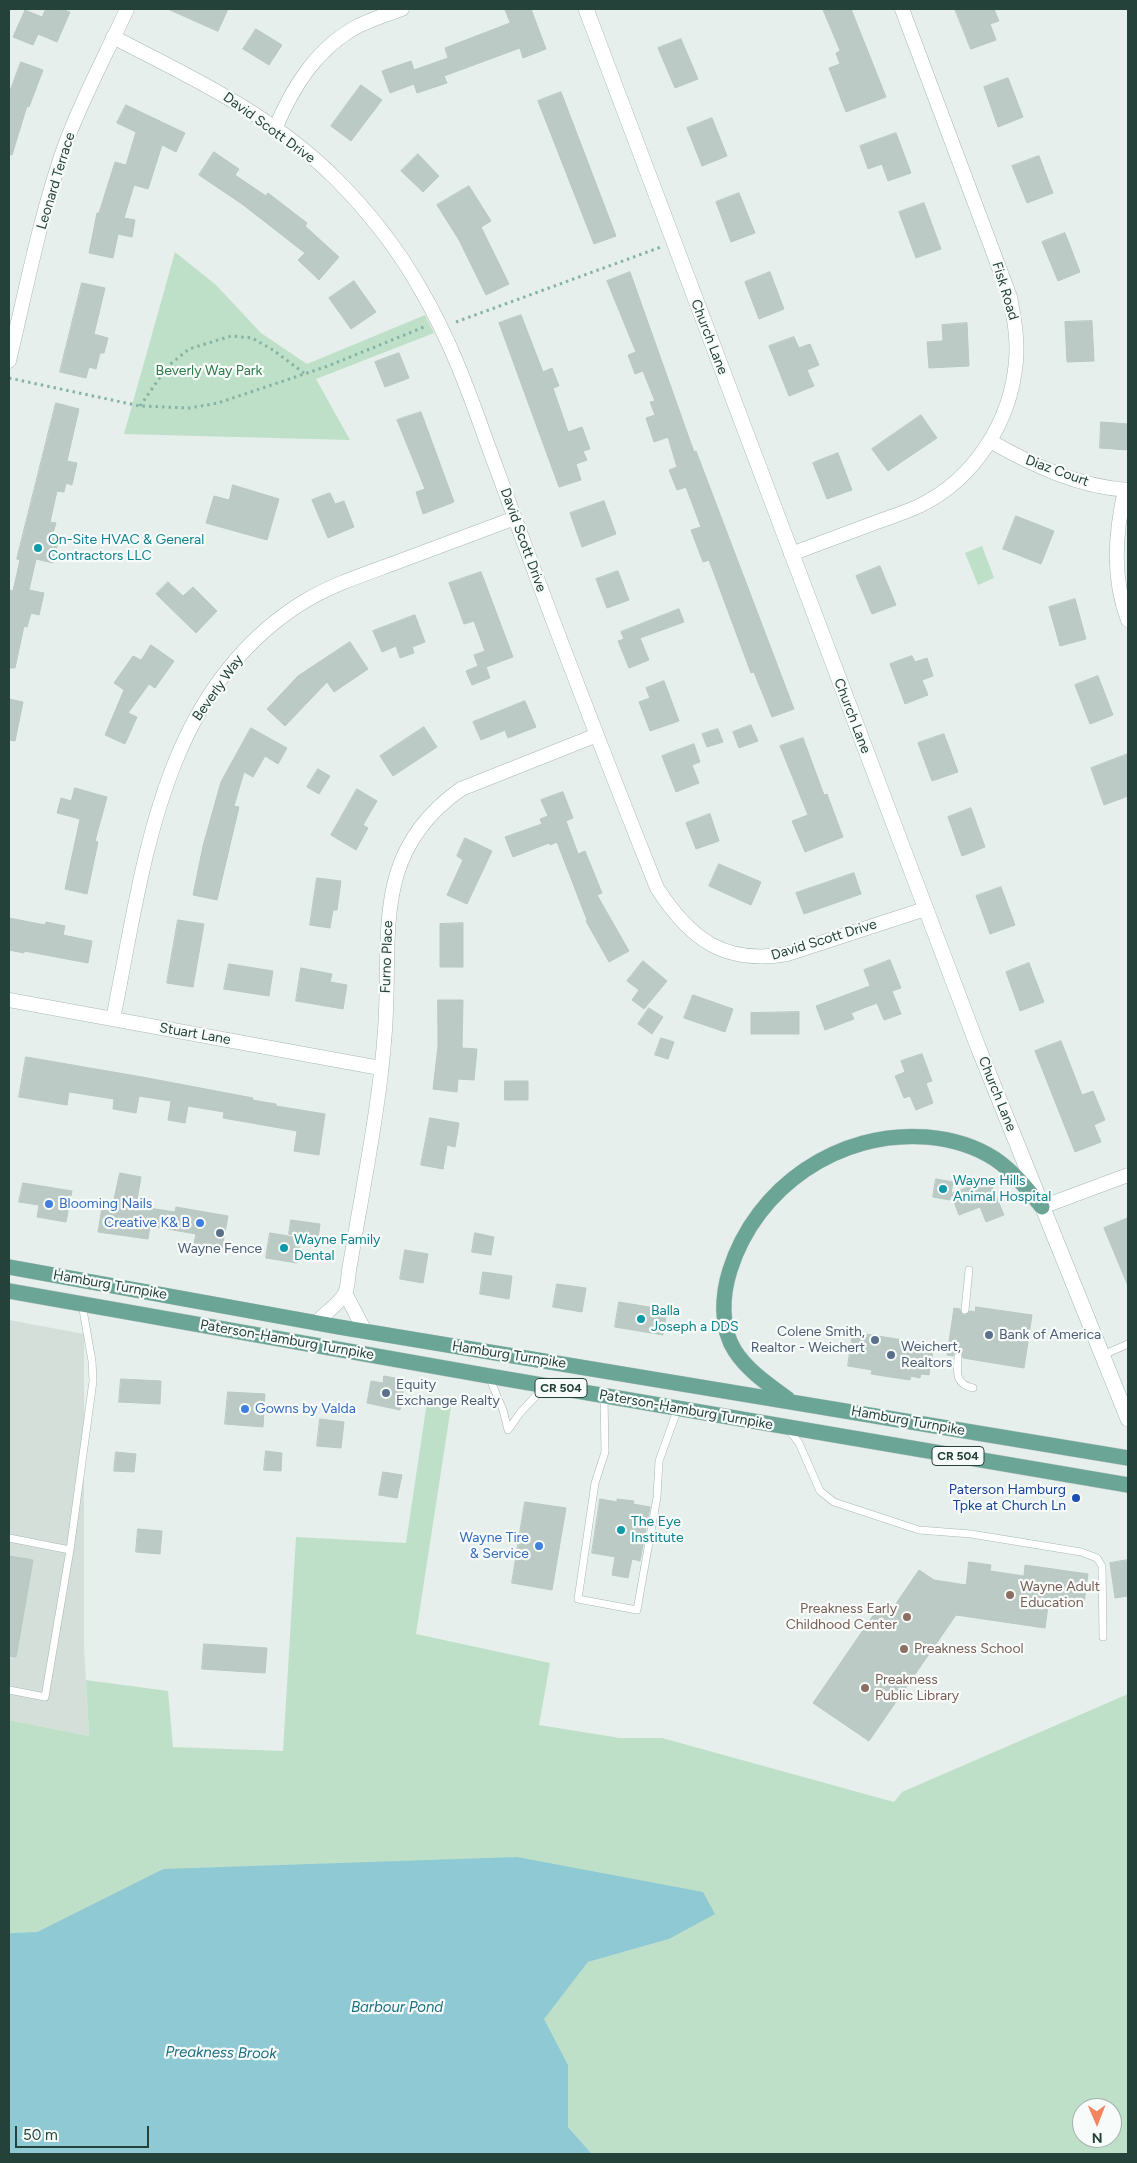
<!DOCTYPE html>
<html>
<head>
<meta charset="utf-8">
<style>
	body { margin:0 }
	#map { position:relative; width:1137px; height:2163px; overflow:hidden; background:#e6efeb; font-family:Figtree,sans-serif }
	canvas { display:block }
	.frame { position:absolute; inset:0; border:10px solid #24423a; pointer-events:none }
	.north { position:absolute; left:1072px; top:2098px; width:50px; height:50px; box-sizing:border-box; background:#f7fbf9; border:1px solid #a3b1ad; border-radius:50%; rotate:179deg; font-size:14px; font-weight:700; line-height:20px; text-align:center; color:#24423a }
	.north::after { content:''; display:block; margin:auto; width:18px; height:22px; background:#f4845f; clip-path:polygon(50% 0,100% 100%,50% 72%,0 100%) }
	.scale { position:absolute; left:15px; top:2126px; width:134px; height:22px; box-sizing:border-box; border:2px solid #24423a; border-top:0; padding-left:6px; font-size:15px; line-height:18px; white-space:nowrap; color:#24423a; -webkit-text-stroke:4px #f7fbf9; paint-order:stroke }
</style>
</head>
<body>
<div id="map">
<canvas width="1137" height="2163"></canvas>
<div class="frame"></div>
<div class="north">N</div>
<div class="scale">50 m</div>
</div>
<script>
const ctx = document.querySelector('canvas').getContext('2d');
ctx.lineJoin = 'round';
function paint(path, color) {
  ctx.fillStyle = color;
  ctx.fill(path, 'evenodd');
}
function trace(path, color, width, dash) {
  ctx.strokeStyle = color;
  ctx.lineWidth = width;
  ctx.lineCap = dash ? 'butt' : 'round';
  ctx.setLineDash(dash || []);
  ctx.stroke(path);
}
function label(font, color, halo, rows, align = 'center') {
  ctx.font = font + ' Figtree,sans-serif';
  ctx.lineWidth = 4.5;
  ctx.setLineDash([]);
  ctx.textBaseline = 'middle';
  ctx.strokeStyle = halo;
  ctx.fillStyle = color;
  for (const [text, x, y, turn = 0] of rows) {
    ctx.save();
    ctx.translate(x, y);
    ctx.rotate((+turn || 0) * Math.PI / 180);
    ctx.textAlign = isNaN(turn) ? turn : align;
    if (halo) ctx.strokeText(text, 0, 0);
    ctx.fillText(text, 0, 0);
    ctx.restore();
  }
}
paint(new Path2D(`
	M 9,1320 L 84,1334 L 84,1646 L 89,1736 L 9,1720 Z`), '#d4dfda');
paint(new Path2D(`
	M 175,252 L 216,285 L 261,333 L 307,364 L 425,315 L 434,333 L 316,379 L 350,440 L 124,434 Z
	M 982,546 L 994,578 L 978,585 L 965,553 Z
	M 428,1395 L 452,1400 L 416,1634 L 550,1663 L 539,1725 L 620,1738 L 662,1738 L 894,1802 L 902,1792 L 1128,1694 L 1128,2154 L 592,2154 L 568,2127 L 568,2065 L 543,2019 L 588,1962 L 669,1939 L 163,1869 L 37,1932 L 9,1933 L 9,1720 L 89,1736 L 86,1680 L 168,1691 L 173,1747 L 283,1751 L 296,1537 L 406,1543 ZM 1082,2108 L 1112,2108 L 1112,2138 L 1082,2138 Z`), '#bfe0c8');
paint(new Path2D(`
	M 517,1857 L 703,1892 L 715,1914 L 669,1939 L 588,1962 L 544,2019 L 568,2065 L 568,2127 L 592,2154 L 9,2154 L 9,1933 L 37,1932 L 163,1869 Z`), '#8ec9d4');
const building = new Path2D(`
	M 46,9 L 62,9 L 70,12 L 57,42 L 38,34 L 33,45 L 13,37 L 25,10 L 42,17 Z
	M 168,9 L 228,9 L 218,31 Z
	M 505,9 L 531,9 L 546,49 L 523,58 L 520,48 L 444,76 L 447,83 L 417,93 L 414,84 L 390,93 L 382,71 L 411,61 L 414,70 L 448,58 L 445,48 L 510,23 Z
	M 823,9 L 851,9 L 886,97 L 846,112 L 829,68 L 840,64 L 836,53 L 840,51 Z
	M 955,9 L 994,9 L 999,21 L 990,24 L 996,40 L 971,49 Z
	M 256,29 L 282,45 L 269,65 L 243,49 Z
	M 681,39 L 698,79 L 675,88 L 658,48 Z
	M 21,62 L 43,70 L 29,107 L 27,106 L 12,155 L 9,154 L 9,94 Z
	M 1008,78 L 1023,117 L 998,127 L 984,87 Z
	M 361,85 L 382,100 L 351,141 L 331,126 Z
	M 561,92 L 616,236 L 594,244 L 538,101 Z
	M 126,105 L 185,133 L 176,152 L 162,145 L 148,189 L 134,185 L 124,218 L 135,220 L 132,237 L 118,234 L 113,258 L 89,253 L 97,213 L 99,213 L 115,162 L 126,165 L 136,132 L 117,123 Z
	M 712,118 L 727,156 L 702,166 L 687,128 Z
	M 896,133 L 911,173 L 888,181 L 882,164 L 868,169 L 860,146 Z
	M 214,152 L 239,169 L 235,175 L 266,196 L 268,193 L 307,223 L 305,226 L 339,257 L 319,280 L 298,260 L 305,253 L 242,204 L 199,175 Z
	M 418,154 L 439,176 L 423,192 L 401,171 Z
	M 1039,156 L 1053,193 L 1027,203 L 1012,166 Z
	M 469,186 L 491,221 L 481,227 L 509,284 L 486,295 L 459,240 L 437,205 Z
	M 739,193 L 755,233 L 731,242 L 716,202 Z
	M 924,203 L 941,249 L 916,258 L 899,212 Z
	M 1065,233 L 1080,272 L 1058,281 L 1042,242 Z
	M 630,272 L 694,452 L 696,451 L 794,709 L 772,717 L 754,672 L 751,673 L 709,560 L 703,562 L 691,530 L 701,527 L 686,487 L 677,490 L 669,470 L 677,467 L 668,437 L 654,442 L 646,418 L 655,415 L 650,402 L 655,401 L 643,371 L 635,374 L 628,355 L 636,352 L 607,281 Z
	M 770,272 L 784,309 L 759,319 L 745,282 Z
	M 354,281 L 376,312 L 351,329 L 329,298 Z
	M 82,283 L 105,288 L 94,334 L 108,338 L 104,353 L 100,353 L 96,369 L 89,367 L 86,378 L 60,372 Z
	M 521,315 L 543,372 L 552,368 L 559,386 L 553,388 L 568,432 L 582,427 L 590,449 L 583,451 L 587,460 L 576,464 L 581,480 L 559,487 L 499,323 Z
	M 1092,321 L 1094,361 L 1067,362 L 1065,322 Z
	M 967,323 L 969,366 L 929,368 L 927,342 L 943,341 L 942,325 Z
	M 794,337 L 799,348 L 810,344 L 819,365 L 807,370 L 814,386 L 789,396 L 769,346 Z
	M 399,353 L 409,378 L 385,387 L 375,362 Z
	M 56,403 L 79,409 L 67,461 L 77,463 L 72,485 L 66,483 L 64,492 L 57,491 L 50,522 L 56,523 L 52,536 L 59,538 L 53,563 L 36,559 L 29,590 L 44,593 L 39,615 L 31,613 L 27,627 L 24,626 L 15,668 L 9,668 L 9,590 L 13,591 L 20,560 L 17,559 Z
	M 421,412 L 454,502 L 423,514 L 416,492 L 425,489 L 397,420 Z
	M 921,415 L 937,438 L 888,471 L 872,449 Z
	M 1101,422 L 1128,424 L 1128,450 L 1100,448 Z
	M 838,453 L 852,490 L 827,499 L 813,463 Z
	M 233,485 L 279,499 L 267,540 L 206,523 L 214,496 L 229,500 Z
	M 330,493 L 335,504 L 344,501 L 354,527 L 328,538 L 312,500 Z
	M 604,501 L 616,534 L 582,547 L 570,513 Z
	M 1016,516 L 1054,531 L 1041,564 L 1003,549 Z
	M 880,566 L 896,605 L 872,614 L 856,576 Z
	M 618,571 L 629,600 L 607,608 L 596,579 Z
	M 481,572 L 513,657 L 486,667 L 490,678 L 472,685 L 466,671 L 478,666 L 474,655 L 485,651 L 474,621 L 464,624 L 449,583 Z
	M 168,582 L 183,596 L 193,587 L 217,611 L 196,633 L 156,594 Z
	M 1075,599 L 1086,639 L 1060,646 L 1049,607 Z
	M 679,609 L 684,622 L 640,638 L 649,660 L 629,668 L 618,641 L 624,639 L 621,632 Z
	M 415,615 L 425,642 L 412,647 L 414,653 L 400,658 L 396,646 L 382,652 L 373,631 Z
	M 350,642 L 368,669 L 334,692 L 327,682 L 285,726 L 267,709 L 298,676 Z
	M 151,645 L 174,661 L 155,688 L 149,684 L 128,713 L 137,717 L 125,744 L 105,735 L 124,690 L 114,683 L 133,656 L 141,660 Z
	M 912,656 L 915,662 L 927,658 L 933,676 L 922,680 L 928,695 L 905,704 L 890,664 Z
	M 1098,676 L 1113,715 L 1090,724 L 1075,685 Z
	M 664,681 L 679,721 L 650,731 L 639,702 L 650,698 L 646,688 Z
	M 9,699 L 23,702 L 15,741 L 9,740 Z
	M 525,701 L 536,727 L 508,738 L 505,730 L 481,740 L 473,722 Z
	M 751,725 L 758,741 L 739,748 L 733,732 Z
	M 424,727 L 437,747 L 393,776 L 380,756 Z
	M 251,728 L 287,748 L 278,764 L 265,756 L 253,777 L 244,772 L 234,806 L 239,807 L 217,900 L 193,895 L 203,846 L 221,782 Z
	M 718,729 L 723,742 L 707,747 L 702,734 Z
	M 944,734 L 958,772 L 932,781 L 918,743 Z
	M 803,738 L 824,795 L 827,794 L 843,837 L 805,852 L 792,821 L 808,815 L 780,746 Z
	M 694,744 L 700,762 L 692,765 L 699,783 L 676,792 L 662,756 Z
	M 1128,754 L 1128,796 L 1104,805 L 1091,768 Z
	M 318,769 L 330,776 L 319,794 L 307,787 Z
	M 75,788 L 107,797 L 95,841 L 98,842 L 87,894 L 65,889 L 80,819 L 57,813 L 61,798 L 71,801 Z
	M 357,789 L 377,801 L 363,825 L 368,828 L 356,850 L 331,835 Z
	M 563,792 L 573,818 L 566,821 L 578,854 L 585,851 L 602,893 L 597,895 L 629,951 L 609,962 L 586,921 L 587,920 L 557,842 L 550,845 L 549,843 L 513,857 L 505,837 L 542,824 L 540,819 L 548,816 L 541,800 Z
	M 971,808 L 985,847 L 962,856 L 948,817 Z
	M 710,814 L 719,841 L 696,849 L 686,823 Z
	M 465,838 L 492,851 L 467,904 L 447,895 L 463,860 L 457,856 Z
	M 719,864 L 761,882 L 751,905 L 709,886 Z
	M 854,873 L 861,894 L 804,914 L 796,893 Z
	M 317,878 L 341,881 L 337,910 L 333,910 L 330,928 L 310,925 Z
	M 1001,887 L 1015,925 L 990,934 L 976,896 Z
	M 9,918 L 45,925 L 46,922 L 65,926 L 63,935 L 92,941 L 88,963 L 24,951 L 24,953 L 9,950 Z
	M 178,920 L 204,924 L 193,987 L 167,983 Z
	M 463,923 L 463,967 L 440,967 L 440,924 Z
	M 890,960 L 901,988 L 892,991 L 901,1014 L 884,1020 L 877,1003 L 851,1013 L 854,1019 L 825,1030 L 816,1006 L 870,986 L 864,970 Z
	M 643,961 L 667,981 L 644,1009 L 632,1000 L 639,990 L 627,981 Z
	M 1029,963 L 1044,1002 L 1020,1011 L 1006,972 Z
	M 229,964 L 273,971 L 269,996 L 224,989 Z
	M 301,968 L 332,974 L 330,982 L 347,985 L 343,1009 L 296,1001 Z
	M 693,995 L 733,1009 L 725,1032 L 684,1018 Z
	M 438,1000 L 463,1000 L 462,1048 L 477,1049 L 474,1080 L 458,1079 L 457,1092 L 433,1089 L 438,1046 Z
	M 649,1008 L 663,1017 L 652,1034 L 638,1024 Z
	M 799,1012 L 799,1034 L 751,1034 L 751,1013 Z
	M 661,1038 L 674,1042 L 668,1059 L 655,1055 Z
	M 1061,1041 L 1082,1095 L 1093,1091 L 1105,1120 L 1094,1125 L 1101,1142 L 1075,1152 L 1035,1051 Z
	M 922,1054 L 932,1081 L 926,1083 L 933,1103 L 916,1110 L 910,1096 L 904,1098 L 895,1076 L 905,1072 L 901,1061 Z
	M 26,1057 L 142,1077 L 253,1098 L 252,1100 L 276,1104 L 276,1106 L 325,1114 L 319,1155 L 294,1151 L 297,1131 L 223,1118 L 224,1112 L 188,1106 L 185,1123 L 168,1120 L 171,1101 L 139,1096 L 136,1113 L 113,1109 L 114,1099 L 69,1092 L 67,1105 L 19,1097 Z
	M 505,1081 L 528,1081 L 528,1100 L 505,1100 Z
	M 430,1118 L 459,1123 L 455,1147 L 447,1145 L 443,1169 L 421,1165 Z
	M 120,1173 L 141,1177 L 136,1206 L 175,1212 L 176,1207 L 228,1216 L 222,1248 L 194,1243 L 196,1234 L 150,1226 L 148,1239 L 98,1232 L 103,1201 L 113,1202 Z
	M 936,1179 L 953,1182 L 950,1200 L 933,1197 Z
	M 989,1179 L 1004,1215 L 986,1222 L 980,1207 L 959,1215 L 951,1194 Z
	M 23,1183 L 72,1191 L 66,1222 L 37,1217 L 39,1205 L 19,1202 Z
	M 1128,1218 L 1128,1286 L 1104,1228 Z
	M 291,1220 L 320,1224 L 318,1239 L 289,1234 Z
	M 270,1233 L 301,1238 L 297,1263 L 266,1258 Z
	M 475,1233 L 494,1237 L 491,1255 L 472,1252 Z
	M 405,1250 L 428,1254 L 423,1283 L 400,1279 Z
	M 483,1272 L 512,1276 L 509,1299 L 480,1294 Z
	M 557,1284 L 586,1288 L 582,1312 L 553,1307 Z
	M 619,1302 L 667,1310 L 663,1335 L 615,1327 Z
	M 976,1307 L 1032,1315 L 1024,1368 L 963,1358 L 962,1354 L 959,1352 L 955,1352 L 953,1356 L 947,1355 L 954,1308 L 960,1309 L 962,1314 L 965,1315 L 970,1311 L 975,1312 Z
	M 853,1332 L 934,1345 L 929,1375 L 921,1374 L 920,1378 L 911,1376 L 910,1380 L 871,1374 L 872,1370 L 848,1366 Z
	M 384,1376 L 406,1380 L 400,1410 L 367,1403 L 371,1381 L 383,1383 Z
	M 121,1379 L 161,1381 L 160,1404 L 119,1402 Z
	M 228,1392 L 265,1394 L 263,1427 L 225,1424 Z
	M 320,1419 L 344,1422 L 341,1448 L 317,1446 Z
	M 266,1451 L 282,1453 L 281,1471 L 264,1470 Z
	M 116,1452 L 136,1454 L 134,1472 L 114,1471 Z
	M 383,1472 L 402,1475 L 397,1498 L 379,1495 Z
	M 600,1499 L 617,1502 L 617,1499 L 634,1501 L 633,1504 L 650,1507 L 640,1561 L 632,1559 L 628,1578 L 612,1575 L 615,1557 L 592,1553 Z
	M 525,1502 L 566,1508 L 552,1590 L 512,1583 Z
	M 138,1529 L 162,1531 L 160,1554 L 136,1552 Z
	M 9,1556 L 33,1560 L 16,1657 L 9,1656 Z
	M 1128,1560 L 1128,1596 L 1115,1598 L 1110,1563 Z
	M 969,1562 L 991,1565 L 990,1571 L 1024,1576 L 1025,1565 L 1088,1574 L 1084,1603 L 1049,1598 L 1045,1628 L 956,1615 L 869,1741 L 813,1703 L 881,1604 L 891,1611 L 919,1570 L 934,1580 L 966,1585 Z
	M 204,1644 L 267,1648 L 265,1673 L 202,1669 Z`);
paint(building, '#bbcac4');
trace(building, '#b8c9c2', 1);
const lane = new Path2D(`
	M 965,1310 L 969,1270
	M 1103,1355 L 1128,1344
	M 958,1357 C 957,1373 955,1384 973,1388
	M 489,1377 L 503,1410 L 508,1430 L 520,1413 L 545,1386
	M 604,1396 L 605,1452 L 595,1483 L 578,1599 L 637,1610 L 657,1497 L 659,1461 L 678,1408
	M 788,1429 L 799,1443 L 820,1491 L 834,1502 L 919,1530 L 971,1534 L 1081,1552 L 1097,1558 L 1102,1566 L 1103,1637
	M 9,1538 L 70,1550 L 45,1697 L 9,1690
	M 70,1550 L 93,1381 L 92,1361 L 82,1304`);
const street = new Path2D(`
	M 113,37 C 191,77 272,115 335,178 C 368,211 398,249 421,290 C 449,338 468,389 486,440 C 503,486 520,532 537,578 C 576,682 616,785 657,888 C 690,939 724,965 787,954 L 925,909
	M 275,129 C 293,86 317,48 358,26 C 372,19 388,14 402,9
	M 9,361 C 26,290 40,217 64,148 C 81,100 106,55 127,9
	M 990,441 C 1032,465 1079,487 1128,490
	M 1125,490 C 1115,534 1112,578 1128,620
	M 791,554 C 820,543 848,533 877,522 C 891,517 906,512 919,506 C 975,479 1011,421 1016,361 C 1018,339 1014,318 1010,297 L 902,9
	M 9,1000 L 380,1068
	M 113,1019 C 144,868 159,690 305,601 C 332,585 362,575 392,564 C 433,549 474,533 515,518
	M 1042,1207 L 1128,1175
	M 345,1293 L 365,1331
	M 316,1323 C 323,1315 341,1302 345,1293 C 348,1287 348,1277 349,1270 C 353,1249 356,1228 360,1207 C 370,1149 381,1089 385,1030 C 392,935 370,853 461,789 L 597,735`);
const secondary = new Path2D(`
	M 586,9 L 978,1047 L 1128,1419`);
const primary = new Path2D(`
	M 9,1267 L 339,1327 L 1128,1458
	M 9,1291 L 489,1376 L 1128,1485
	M 788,1399 C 769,1385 748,1371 735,1351 C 720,1328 722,1295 730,1270 C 756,1187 839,1130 927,1137 C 950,1139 975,1146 995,1159 C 1014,1172 1028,1190 1042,1207`);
trace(lane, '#a8b8b2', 8);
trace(street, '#a8b8b2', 15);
trace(secondary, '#a4bbb3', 16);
trace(primary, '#c2cac8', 16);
trace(new Path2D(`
	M 456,322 L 661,247
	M 9,378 L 140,406 L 190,408 L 218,403 L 328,366 L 424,327
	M 140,406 L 168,366 L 189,349 L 231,336 L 252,338 L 273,350 L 304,373`), '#86b3a5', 3, [2.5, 4]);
trace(lane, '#fff', 7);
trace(street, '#fff', 14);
trace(secondary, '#fff', 15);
trace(primary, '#6aa596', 15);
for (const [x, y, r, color] of [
	[38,548,5,"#0f9aa8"],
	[943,1189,5,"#0f9aa8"],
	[49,1204,5,"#3f7fe0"],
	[200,1223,5,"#3f7fe0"],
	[220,1233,5,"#5c6f8a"],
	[284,1248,5,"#0f9aa8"],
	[641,1319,5,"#0f9aa8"],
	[989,1335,5,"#5c6f8a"],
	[875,1340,5,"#5c6f8a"],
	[891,1355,5,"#5c6f8a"],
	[386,1393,5,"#5c6f8a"],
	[245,1409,5,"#3f7fe0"],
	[1076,1498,5,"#1a4fb4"],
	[621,1530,5,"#0f9aa8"],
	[539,1546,5,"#3f7fe0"],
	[1010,1595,5,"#8d6e63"],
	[907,1617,5,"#8d6e63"],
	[904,1649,5,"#8d6e63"],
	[865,1688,5,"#8d6e63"]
]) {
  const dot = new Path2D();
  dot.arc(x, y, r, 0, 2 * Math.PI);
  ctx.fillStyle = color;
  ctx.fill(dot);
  trace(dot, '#f7fbf9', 2);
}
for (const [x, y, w] of [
	[561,1388,52],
	[958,1456,52]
]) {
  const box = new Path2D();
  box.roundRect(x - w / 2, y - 9.5, w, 19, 4);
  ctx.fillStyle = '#f7fbf9';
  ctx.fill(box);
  trace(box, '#24423a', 1);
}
label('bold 12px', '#24423a', null, [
	["CR 504",561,1388],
	["CR 504",958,1456]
]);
label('14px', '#24423a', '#f7fbf9', [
	["David Scott Drive",269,128,36],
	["Leonard Terrace",56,181,-73],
	["Fisk Road",1005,291,73],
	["Church Lane",709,337,69],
	["Diaz Court",1057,471,20],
	["David Scott Drive",523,540,70],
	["Beverly Way",218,688,-55],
	["Church Lane",852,716,69],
	["David Scott Drive",824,940,-17],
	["Furno Place",387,957,-88],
	["Stuart Lane",195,1034,10],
	["Church Lane",997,1094,68],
	["Hamburg Turnpike",110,1285,10],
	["Paterson-Hamburg Turnpike",287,1340,10],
	["Hamburg Turnpike",509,1355,9],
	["Paterson-Hamburg Turnpike",686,1410,10],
	["Hamburg Turnpike",908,1421,10]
]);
label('14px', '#2d7a4b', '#f7fbf9', [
	["Beverly Way Park",209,371]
]);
label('14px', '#0d838f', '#f7fbf9', [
	["On-Site HVAC & General",48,540],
	["Contractors LLC",48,556],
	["Wayne Hills",953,1181],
	["Animal Hospital",953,1197],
	["Wayne Family",294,1240],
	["Dental",294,1256],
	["Balla",651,1311],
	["Joseph a DDS",651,1327],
	["The Eye",631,1522],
	["Institute",631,1538]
], 'left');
label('14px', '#366cbe', '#f7fbf9', [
	["Blooming Nails",59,1204],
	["Creative K& B",190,1223,"right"],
	["Gowns by Valda",255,1409],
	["Wayne Tire",529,1538,"right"],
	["& Service",529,1554,"right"]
], 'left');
label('14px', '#4e5e75', '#f7fbf9', [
	["Wayne Fence",220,1249,"center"],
	["Colene Smith,",865,1332,"right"],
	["Realtor - Weichert",865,1348,"right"],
	["Bank of America",999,1335],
	["Weichert,",901,1347],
	["Realtors",901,1363],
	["Equity",396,1385],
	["Exchange Realty",396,1401]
], 'left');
label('14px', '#164399', '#f7fbf9', [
	["Paterson Hamburg",1066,1490],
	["Tpke at Church Ln",1066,1506]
], 'right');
label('14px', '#785e54', '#f7fbf9', [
	["Wayne Adult",1020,1587],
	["Education",1020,1603],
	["Preakness Early",897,1609,"right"],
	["Childhood Center",897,1625,"right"],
	["Preakness School",914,1649],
	["Preakness",875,1680],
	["Public Library",875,1696]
], 'left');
label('italic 15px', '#1c6f80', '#f7fbf9', [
	["Barbour Pond",397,2008],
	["Preakness Brook",221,2053,1]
]);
</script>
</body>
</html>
